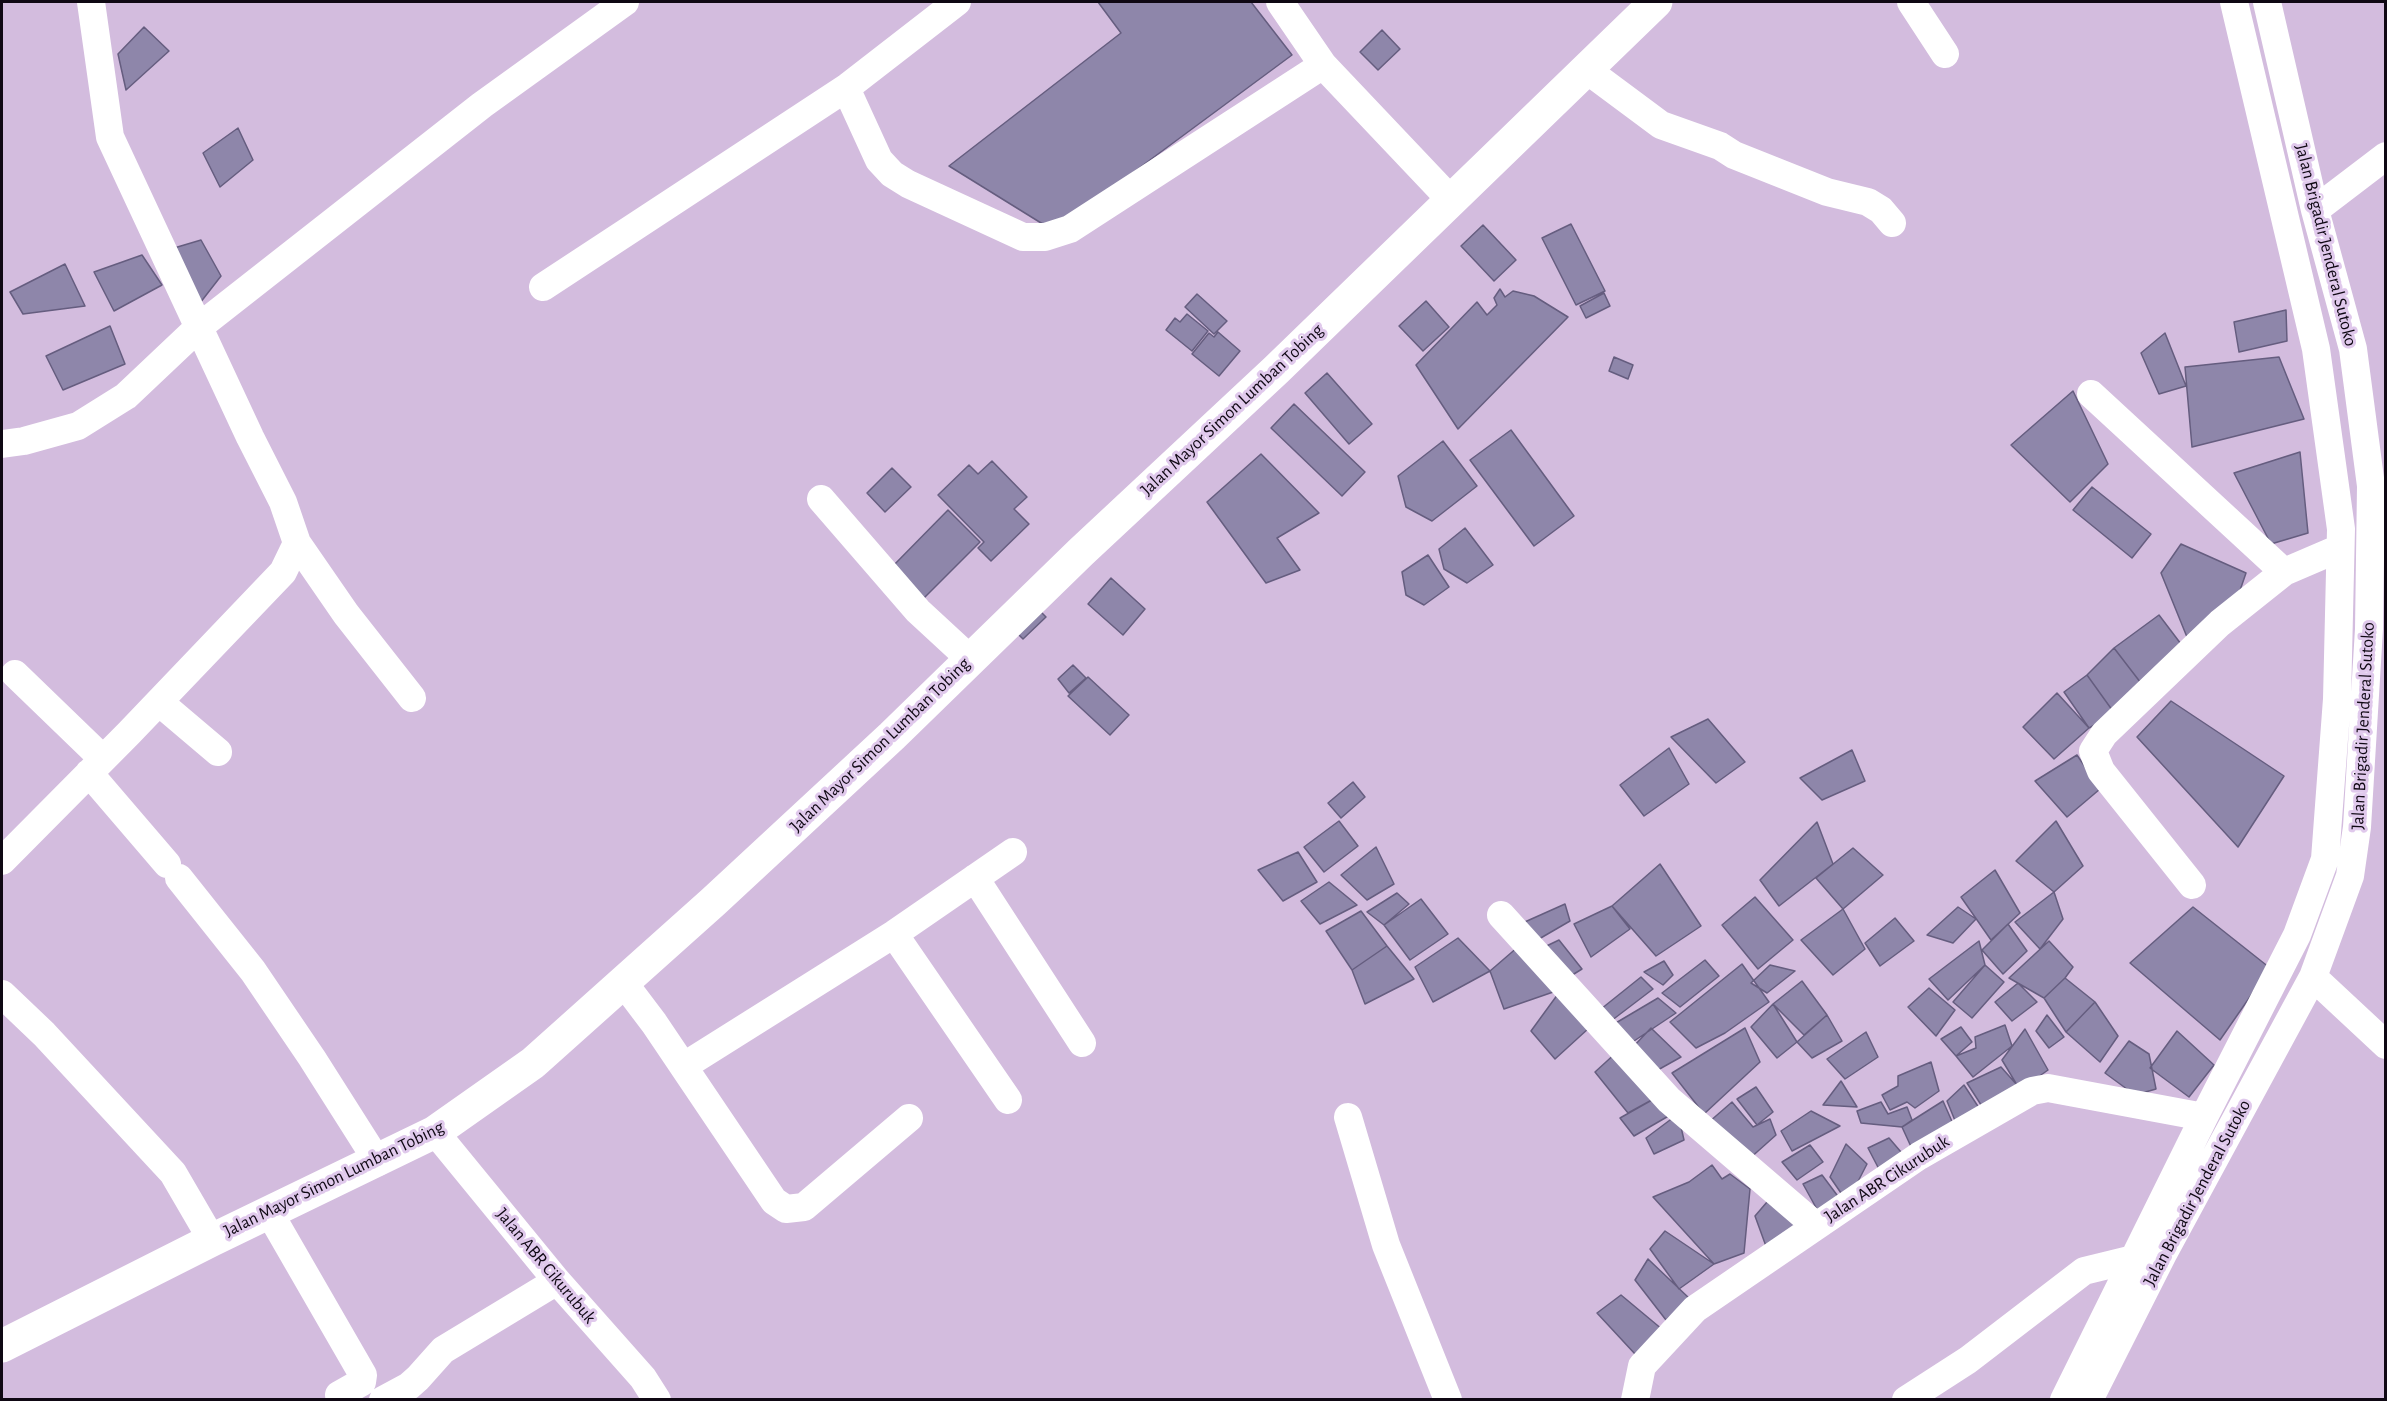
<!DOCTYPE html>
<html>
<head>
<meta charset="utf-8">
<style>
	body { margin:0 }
	#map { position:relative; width:2387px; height:1401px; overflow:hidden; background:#d3bcde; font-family:"Alegreya Sans",sans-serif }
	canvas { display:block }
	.frame { position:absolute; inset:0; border:3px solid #0f0813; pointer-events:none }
</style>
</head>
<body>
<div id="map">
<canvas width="2387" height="1401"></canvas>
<div class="frame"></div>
</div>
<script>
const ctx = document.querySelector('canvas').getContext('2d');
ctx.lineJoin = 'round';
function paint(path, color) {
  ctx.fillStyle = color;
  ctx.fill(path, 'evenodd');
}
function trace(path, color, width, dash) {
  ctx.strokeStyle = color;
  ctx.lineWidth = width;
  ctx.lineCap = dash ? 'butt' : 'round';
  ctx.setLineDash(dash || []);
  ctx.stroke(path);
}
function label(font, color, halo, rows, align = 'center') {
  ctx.font = font + ' "Alegreya Sans",sans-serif';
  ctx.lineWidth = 6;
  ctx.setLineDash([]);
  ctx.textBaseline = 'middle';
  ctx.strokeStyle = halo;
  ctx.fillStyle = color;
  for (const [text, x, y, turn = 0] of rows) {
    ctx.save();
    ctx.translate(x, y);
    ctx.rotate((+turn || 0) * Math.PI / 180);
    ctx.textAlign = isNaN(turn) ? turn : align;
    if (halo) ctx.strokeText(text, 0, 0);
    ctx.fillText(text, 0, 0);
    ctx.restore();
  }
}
const building = new Path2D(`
	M 1098,2 L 1251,2 L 1292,55 L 1054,231 L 949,166 L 1121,33 Z
	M 144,27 L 169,51 L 126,90 L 118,54 Z
	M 1382,30 L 1400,49 L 1378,70 L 1360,52 Z
	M 238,128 L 253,160 L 220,187 L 203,153 Z
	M 1571,224 L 1605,291 L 1576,305 L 1542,238 Z
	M 1483,225 L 1516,260 L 1494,281 L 1461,246 Z
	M 201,240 L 221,276 L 200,303 L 164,251 Z
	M 142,255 L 162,285 L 114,311 L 94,272 Z
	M 65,264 L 85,306 L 23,314 L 10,292 Z
	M 1500,289 L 1505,297 L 1513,291 L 1534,296 L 1568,317 L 1458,429 L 1416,365 L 1477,302 L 1487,315 L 1497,305 L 1494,298 Z
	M 1604,293 L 1610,306 L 1586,318 L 1580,306 Z
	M 1197,294 L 1227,321 L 1214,334 L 1185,307 Z
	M 1426,301 L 1449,327 L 1423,351 L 1399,326 Z
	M 2286,310 L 2287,341 L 2239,352 L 2234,322 Z
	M 1187,314 L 1208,331 L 1192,351 L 1166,330 L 1175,318 L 1180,322 Z
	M 110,326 L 125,364 L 63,390 L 46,356 Z
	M 1218,332 L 1240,351 L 1219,376 L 1192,354 L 1209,333 L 1214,337 Z
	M 2165,333 L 2186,386 L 2159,394 L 2141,353 Z
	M 1614,357 L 1633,365 L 1628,379 L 1609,371 Z
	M 2279,357 L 2304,419 L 2192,447 L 2185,367 Z
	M 1327,373 L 1372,424 L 1349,444 L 1305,393 Z
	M 2073,391 L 2108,464 L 2070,502 L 2011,445 Z
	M 1294,404 L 1365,472 L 1342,496 L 1271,428 Z
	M 1511,430 L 1574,516 L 1534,546 L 1470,460 Z
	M 1443,441 L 1477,486 L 1432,521 L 1406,507 L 1398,476 Z
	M 2300,452 L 2308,533 L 2271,544 L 2234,473 Z
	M 1261,454 L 1319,513 L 1277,538 L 1300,570 L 1266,583 L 1207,502 Z
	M 992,461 L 1027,497 L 1014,509 L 1029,524 L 991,561 L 978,548 L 984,542 L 938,495 L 969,465 L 978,474 Z
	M 892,468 L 911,487 L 885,512 L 867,493 Z
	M 2092,487 L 2151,534 L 2132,558 L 2073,510 Z
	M 948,510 L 980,542 L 920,602 L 889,570 Z
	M 1465,528 L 1493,565 L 1467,583 L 1444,569 L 1439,549 Z
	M 2181,544 L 2246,573 L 2237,599 L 2189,642 L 2161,573 Z
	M 1428,555 L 1449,587 L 1424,605 L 1406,595 L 1402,572 Z
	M 1111,578 L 1145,609 L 1123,635 L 1088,604 Z
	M 1034,605 L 1046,617 L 1023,639 L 1011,627 Z
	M 2159,615 L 2181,644 L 2144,687 L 2114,648 Z
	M 2114,648 L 2144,687 L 2115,714 L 2087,675 Z
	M 1073,665 L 1086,678 L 1069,693 L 1058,679 Z
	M 2087,675 L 2115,714 L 2089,728 L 2064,692 Z
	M 1088,677 L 1129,715 L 1110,735 L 1068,696 Z
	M 2057,693 L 2089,728 L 2054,759 L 2023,727 Z
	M 2171,701 L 2284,776 L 2238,847 L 2137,737 Z
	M 1708,719 L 1745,762 L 1716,783 L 1671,737 Z
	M 1669,748 L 1689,784 L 1644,816 L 1620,785 Z
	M 1852,750 L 1865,781 L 1822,800 L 1800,778 Z
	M 2077,755 L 2100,789 L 2067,817 L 2035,781 Z
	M 1353,782 L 1365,797 L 1341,818 L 1328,803 Z
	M 1339,821 L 1358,846 L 1324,872 L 1304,847 Z
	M 2056,821 L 2083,866 L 2054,892 L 2016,861 Z
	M 1817,822 L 1833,864 L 1779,906 L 1760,880 Z
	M 1376,847 L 1394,884 L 1367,900 L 1341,875 Z
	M 1853,848 L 1883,875 L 1843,909 L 1816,878 Z
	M 1298,852 L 1317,882 L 1283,901 L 1258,870 Z
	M 1660,864 L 1701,926 L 1656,956 L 1612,906 Z
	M 1995,870 L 2020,913 L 1991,940 L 1961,897 Z
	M 1329,882 L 1357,905 L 1320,924 L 1301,901 Z
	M 2054,892 L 2063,919 L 2040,949 L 2015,922 Z
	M 1397,893 L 1409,904 L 1384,925 L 1367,912 Z
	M 1755,897 L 1793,940 L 1758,969 L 1722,925 Z
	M 1421,899 L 1448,934 L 1410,960 L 1384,925 Z
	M 1565,904 L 1570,921 L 1539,939 L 1518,925 Z
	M 1612,906 L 1630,929 L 1591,957 L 1574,924 Z
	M 1958,907 L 1976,919 L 1953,943 L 1927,935 Z
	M 2193,907 L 2270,968 L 2220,1040 L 2130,963 Z
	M 1843,909 L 1865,949 L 1833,975 L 1801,940 Z
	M 1361,911 L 1387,946 L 1352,970 L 1326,931 Z
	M 1895,918 L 1914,941 L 1880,966 L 1865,943 Z
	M 2008,924 L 2027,951 L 2003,974 L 1982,950 Z
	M 1458,938 L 1490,971 L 1433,1002 L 1415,967 Z
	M 1559,940 L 1582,969 L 1561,982 L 1534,952 Z
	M 1979,941 L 1985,965 L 1948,1000 L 1929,979 Z
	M 2049,941 L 2073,967 L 2065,978 L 2044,998 L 2009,978 Z
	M 1387,946 L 1414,979 L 1365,1004 L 1352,970 Z
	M 1519,946 L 1559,990 L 1504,1009 L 1490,971 Z
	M 1705,960 L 1719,976 L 1680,1007 L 1662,993 Z
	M 1664,961 L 1673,975 L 1663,985 L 1644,972 Z
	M 1742,964 L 1769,1002 L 1725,1033 L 1696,1048 L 1670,1022 Z
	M 1770,965 L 1795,971 L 1767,993 L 1751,983 Z
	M 1985,965 L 2004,982 L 1972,1018 L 1953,1002 Z
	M 1641,977 L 1653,989 L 1611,1021 L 1601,1009 Z
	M 2065,978 L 2095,1002 L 2066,1032 L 2044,998 Z
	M 1802,981 L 1827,1015 L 1804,1035 L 1773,1004 Z
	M 2018,983 L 2037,1002 L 2012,1021 L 1995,1002 Z
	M 1929,988 L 1955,1010 L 1936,1036 L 1908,1007 Z
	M 1558,994 L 1589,1028 L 1555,1059 L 1531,1031 Z
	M 1658,998 L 1676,1013 L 1628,1045 L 1609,1027 Z
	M 2095,1002 L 2118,1036 L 2100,1062 L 2066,1032 Z
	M 1773,1004 L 1797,1042 L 1777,1058 L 1751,1027 Z
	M 1827,1015 L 1842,1041 L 1812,1058 L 1797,1042 Z
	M 2047,1015 L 2064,1037 L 2049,1048 L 2036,1031 Z
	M 2005,1025 L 2012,1046 L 1973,1077 L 1956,1056 L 1976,1048 L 1975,1037 Z
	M 1961,1027 L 1972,1042 L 1956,1056 L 1941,1039 Z
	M 1651,1028 L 1681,1057 L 1656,1071 L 1632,1048 Z
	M 1745,1028 L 1760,1062 L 1704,1114 L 1672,1073 Z
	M 2025,1029 L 2048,1070 L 2020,1090 L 2002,1060 Z
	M 2177,1031 L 2214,1065 L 2189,1097 L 2150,1068 Z
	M 1866,1032 L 1878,1057 L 1845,1079 L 1827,1059 Z
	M 2129,1041 L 2149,1054 L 2156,1089 L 2135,1095 L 2105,1073 Z
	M 1618,1051 L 1659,1096 L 1628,1113 L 1595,1072 Z
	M 1931,1062 L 1939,1091 L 1915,1108 L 1907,1102 L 1890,1110 L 1882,1095 L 1898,1086 L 1898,1076 Z
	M 2001,1067 L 2017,1085 L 1985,1111 L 1967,1083 Z
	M 1841,1081 L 1857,1107 L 1823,1105 Z
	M 1964,1085 L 1983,1114 L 1958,1128 L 1947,1101 Z
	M 1756,1087 L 1773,1112 L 1757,1125 L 1737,1099 Z
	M 1659,1096 L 1672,1114 L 1634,1136 L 1620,1118 Z
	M 1943,1101 L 1954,1126 L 1913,1151 L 1902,1127 Z
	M 1732,1102 L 1753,1127 L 1770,1119 L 1776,1135 L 1748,1160 L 1709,1122 Z
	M 1881,1102 L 1888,1114 L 1907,1107 L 1912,1120 L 1902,1127 L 1861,1123 L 1857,1111 Z
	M 1811,1111 L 1840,1126 L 1792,1151 L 1781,1131 Z
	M 1678,1114 L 1684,1140 L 1654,1154 L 1646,1138 Z
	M 1889,1138 L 1907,1159 L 1881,1173 L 1868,1148 Z
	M 1846,1144 L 1867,1164 L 1851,1195 L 1841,1193 L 1830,1177 Z
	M 1810,1145 L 1823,1162 L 1797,1180 L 1782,1162 Z
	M 1712,1165 L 1722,1179 L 1730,1174 L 1750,1189 L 1744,1253 L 1714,1264 L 1653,1197 L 1689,1182 Z
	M 1822,1175 L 1840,1199 L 1819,1213 L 1803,1184 Z
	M 1767,1202 L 1800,1227 L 1767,1249 L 1755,1216 Z
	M 1665,1231 L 1714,1264 L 1679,1289 L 1650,1249 Z
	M 1648,1259 L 1690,1299 L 1666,1320 L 1635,1280 Z
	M 1621,1295 L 1663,1330 L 1635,1354 L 1597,1313 Z`);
paint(building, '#8e86aa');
trace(building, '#655d7f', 1.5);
trace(new Path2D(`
	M 1280,2 L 1323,65 L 1450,199
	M 1911,2 L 1945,54
	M 1587,70 L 1661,125 L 1720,146 L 1734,155 L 1827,192 L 1868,202 L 1881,210 L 1892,223
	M 846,88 L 879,160 L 892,174 L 908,184 L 1023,237 L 1045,237 L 1070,229 L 1323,65
	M 2315,210 L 2386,156
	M 543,287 L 846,88 L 957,2
	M 2091,394 L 2284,572
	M 2,444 L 24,441 L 78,426 L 126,396 L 199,327 L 482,105 L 625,2
	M 821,499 L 918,611 L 970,659
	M 297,543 L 346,614 L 412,698
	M 15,674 L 103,759
	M 159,702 L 218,752
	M 89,773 L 167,864
	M 2,861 L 129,733 L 283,572 L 297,543 L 283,502 L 250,437 L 110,137 L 91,2
	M 179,878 L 253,971 L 312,1058 L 378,1162
	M 975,878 L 1082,1043
	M 2192,885 L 2101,771 L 2093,751 L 2104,734 L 2220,623 L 2284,572 L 2340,548
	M 1501,915 L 1669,1100 L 1816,1226
	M 894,934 L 1008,1100
	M 2313,977 L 2386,1045
	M 623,982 L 654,1023 L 774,1201 L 786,1209 L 804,1207 L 909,1118
	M 2,994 L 44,1034 L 173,1173 L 212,1240
	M 684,1066 L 894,934 L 1013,852
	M 1348,1117 L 1386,1245 L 1448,1400
	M 435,1132 L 557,1281 L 643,1378 L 657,1400
	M 269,1212 L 363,1375 L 362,1382 L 339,1395
	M 383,1400 L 409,1386 L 418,1378 L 443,1350 L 557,1281
	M 1635,1400 L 1642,1366 L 1695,1309 L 1919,1156 L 2032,1091 L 2048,1088 L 2204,1117
	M 1906,1400 L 1968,1360 L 2084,1271 L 2133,1259
	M 2064,1400 L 2204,1117 L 2297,935 L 2325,859 L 2337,699 L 2341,529 L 2316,349 L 2234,2
	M 2089,1400 L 2164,1252 L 2313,977 L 2350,876 L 2357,827 L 2369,629 L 2371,486 L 2353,349 L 2315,210 L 2267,2`), '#fff', 28);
trace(new Path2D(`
	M 2,1346 L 212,1240 L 435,1132 L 533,1063 L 713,902 L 892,736 L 1081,552 L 1276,370 L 1656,2`), '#fff', 33);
label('18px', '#0f0813', '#e0c9ec', [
	["Jalan Brigadir Jenderal Sutoko",2326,245,76],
	["Jalan Mayor Simon Lumban Tobing",1232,410,-43],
	["Jalan Brigadir Jenderal Sutoko",2363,726,-87],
	["Jalan Mayor Simon Lumban Tobing",880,745,-44],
	["Jalan Mayor Simon Lumban Tobing",334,1179,-26],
	["Jalan ABR Cikurubuk",1887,1179,-33],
	["Jalan Brigadir Jenderal Sutoko",2197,1193,-62],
	["Jalan ABR Cikurubuk",546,1266,50]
]);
</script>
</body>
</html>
